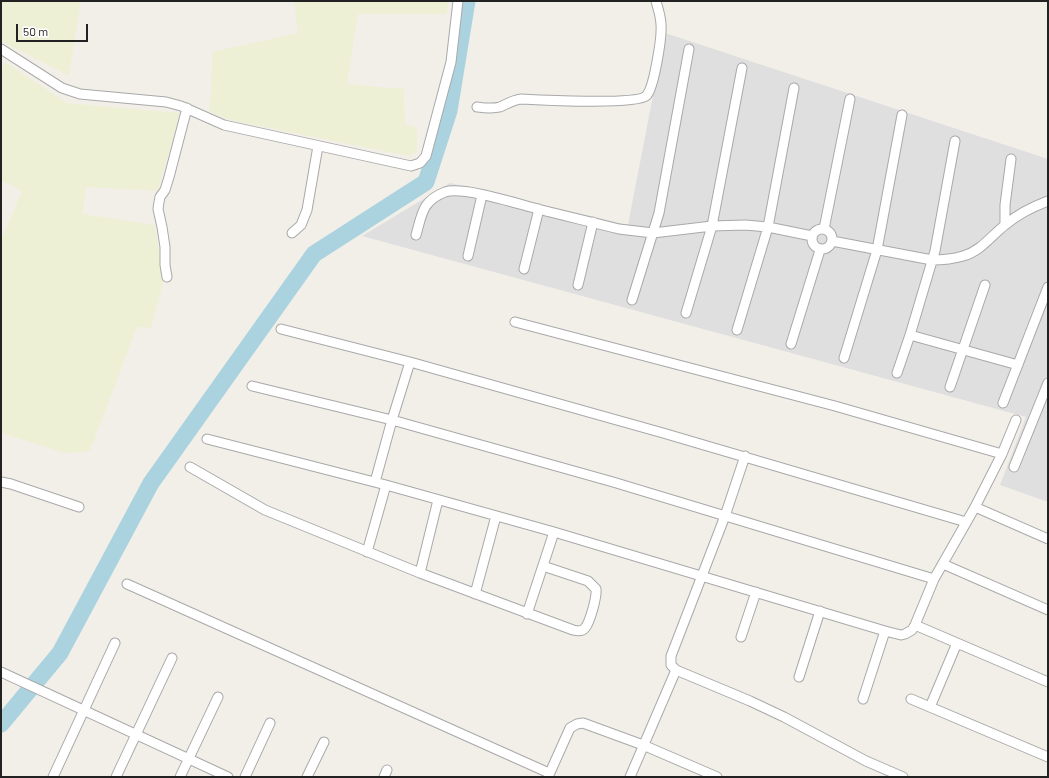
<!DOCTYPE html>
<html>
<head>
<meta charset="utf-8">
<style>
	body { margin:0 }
	#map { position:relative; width:1049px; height:778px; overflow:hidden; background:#f2efe9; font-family:Barlow,sans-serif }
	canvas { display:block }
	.frame { position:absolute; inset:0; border:2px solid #222; pointer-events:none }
	.scale { position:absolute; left:16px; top:24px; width:72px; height:18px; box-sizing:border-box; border:2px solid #222; border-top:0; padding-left:5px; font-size:12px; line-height:14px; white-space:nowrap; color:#222; -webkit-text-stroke:3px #fff; paint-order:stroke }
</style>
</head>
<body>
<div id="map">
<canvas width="1049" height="778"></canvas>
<div class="frame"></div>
<div class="scale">50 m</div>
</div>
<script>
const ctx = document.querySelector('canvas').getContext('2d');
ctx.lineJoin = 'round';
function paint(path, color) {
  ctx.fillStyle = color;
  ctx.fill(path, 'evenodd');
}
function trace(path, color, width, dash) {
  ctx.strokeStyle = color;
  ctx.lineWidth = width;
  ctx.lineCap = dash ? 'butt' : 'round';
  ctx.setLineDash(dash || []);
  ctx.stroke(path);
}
paint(new Path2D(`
	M 665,33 L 1048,159 L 1048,502 L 1000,485 L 1026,417 L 362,236 L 450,183 L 628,225 Z`), '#e0dfdf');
paint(new Path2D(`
	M 1,1 L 81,1 L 69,76 L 1,41 Z
	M 294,1 L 448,1 L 447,14 L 358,14 L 347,84 L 404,89 L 405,124 L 417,128 L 417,152 L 409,156 L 230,120 L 209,111 L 211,91 L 212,52 L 298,33 Z
	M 5,62 L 67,103 L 180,113 L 158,191 L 86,187 L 83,214 L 155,225 L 164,281 L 151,328 L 137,327 L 90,451 L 65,453 L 1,433 L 1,240 L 22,191 L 1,180 L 1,71 Z`), '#eef0d5');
trace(new Path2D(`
	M 1,724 L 60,653 L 151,483 L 314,254 L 426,182 L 449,111 L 467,1`), '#aad3df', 17);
const street = new Path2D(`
	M 1,49 L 62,88 L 80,94 L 166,102 L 181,106 L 224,125 L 411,166 L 420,163 L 426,156 L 451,62 L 458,1
	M 477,107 C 485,108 492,109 500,107 C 507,104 513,100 521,99 C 540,100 636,105 646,96 C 654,89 662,37 661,25 C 661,17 658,9 656,1
	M 1005,225 L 1005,205 L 1011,159
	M812 239a10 10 0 1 1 20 0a10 10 0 1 1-20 0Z
	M 824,229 L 850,99
	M 292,233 L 301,225 L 307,210 L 318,146
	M 416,235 C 422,214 422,201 445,192 C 463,186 518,204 538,209 C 565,216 592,222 619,229 L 653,233 L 712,226 L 745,225 L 768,227 L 812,236
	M 832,241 L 932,260 C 942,260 953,259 963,256 C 981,251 991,236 1005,225 C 1018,214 1032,207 1048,201
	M 468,256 L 482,195
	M 524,269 L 539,209
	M 167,277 L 165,265 L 165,247 L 162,227 L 158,209 L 159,202 L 160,197 L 165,190 L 169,177 L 187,108
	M 578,285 L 593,222
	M 632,300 L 659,213 L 689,49
	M 686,313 L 712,226 L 742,68
	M 515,322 L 835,406 L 1002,454
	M 281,329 L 410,362 L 663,433 L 966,522
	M 737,330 L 768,227 L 794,88
	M 910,335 L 1018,365
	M 791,344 L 820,250
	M 844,358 L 877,250 L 902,115
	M 897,373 L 910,335 L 935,251 L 955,141
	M 252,386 L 392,420 L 613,482 L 934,579
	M 950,387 L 985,285
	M 1003,403 L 1048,287
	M 207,439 L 386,485 L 554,532 L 885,631 L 901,635 L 905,634 L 912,630 L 915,625 L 934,579 L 975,507 L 1002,454 L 1016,420
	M 745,456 L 725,516 L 671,656 L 671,665 L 676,670 L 750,701 L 784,717 L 866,761 L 903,777
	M 190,467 L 265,510 L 420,573 L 573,630 C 577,631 582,632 585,628 C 590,622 597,597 596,589 L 588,581 L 543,566
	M 1014,467 L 1048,383
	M 1,482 L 11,484 L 79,507
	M 375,482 L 392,420 L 410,362
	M 975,507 L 1048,539
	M 367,552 L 386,485
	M 943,564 L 1048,610
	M 420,573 L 438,500
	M 127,584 L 549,773
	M 475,594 L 496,516
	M 527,614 L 554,532
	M 915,625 L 1048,682
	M 741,637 L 756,592
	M 1,672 L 228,777
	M 799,677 L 820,611
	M 863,699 L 885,631
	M 911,699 L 1048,757
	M 930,707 L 957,643
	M 53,777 L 115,643
	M 116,777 L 172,658
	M 180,777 L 218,697
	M 245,777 L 270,723
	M 307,777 L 324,742
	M 384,777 L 387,770
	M 548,777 L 570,728 L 577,724 L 583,723 L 643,745 L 717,777
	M 630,777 L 676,670`);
trace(street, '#a9a9a9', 11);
trace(street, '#fff', 9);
</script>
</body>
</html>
